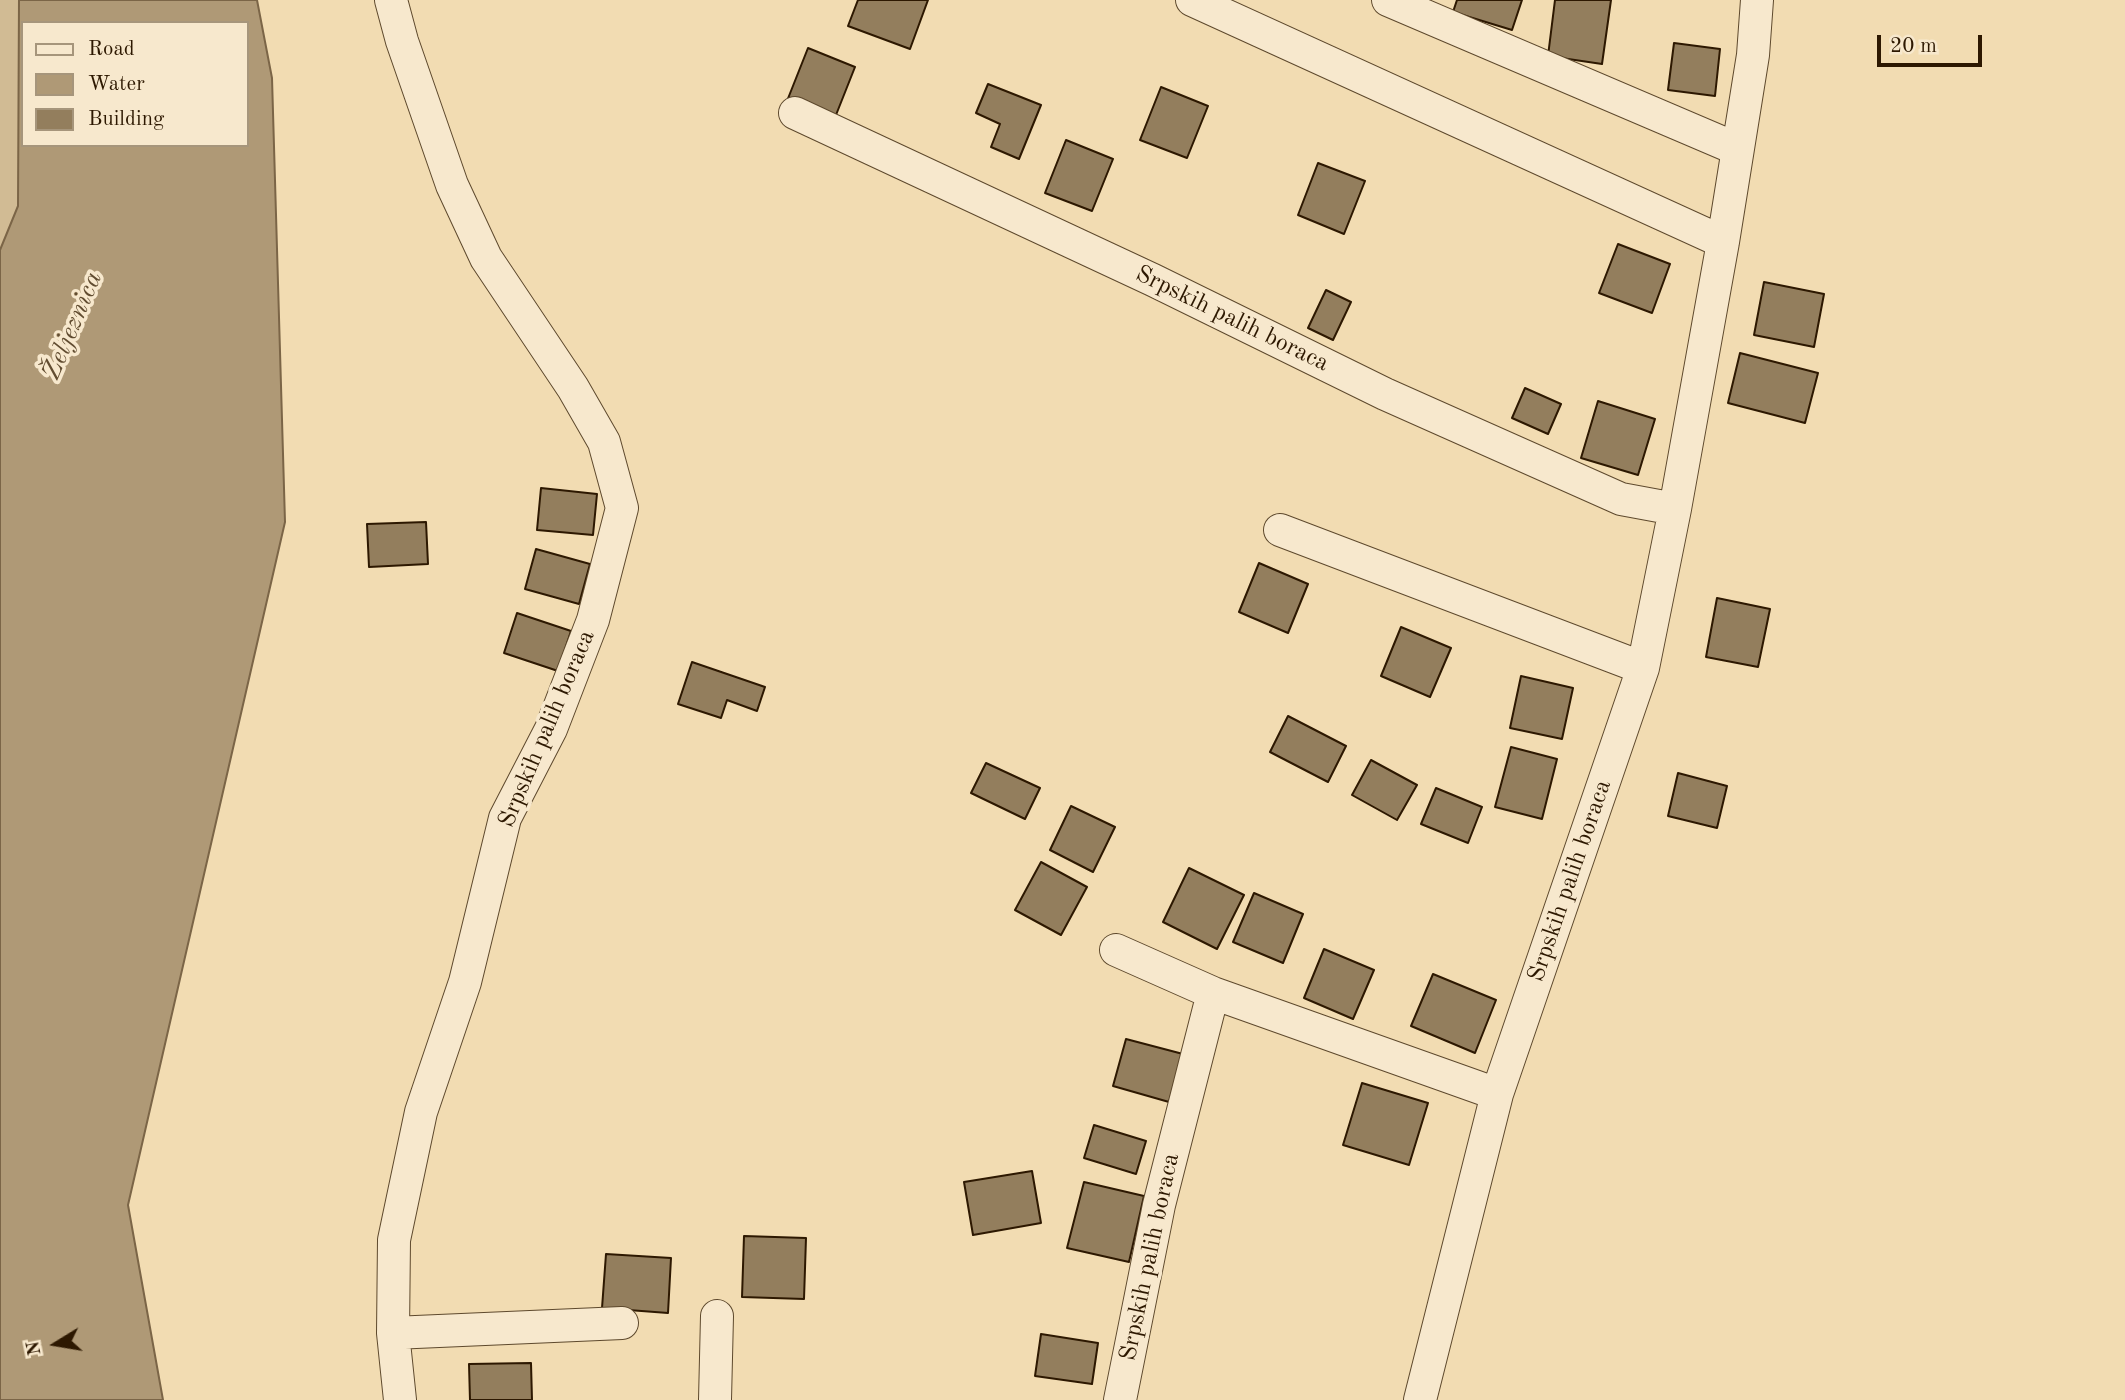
<!DOCTYPE html>
<html>
<head>
<meta charset="utf-8">
<style>
	body { margin:0 }
	#map { position:relative; width:2125px; height:1400px; overflow:hidden; background:#f2dcb2; font-family:"Old Standard TT",serif }
	canvas { display:block }
	.legend { position:absolute; left:21px; top:21px; width:228px; height:126px; box-sizing:border-box; background:#f7e8cd; border:2px solid #a6957b; margin:0; padding:9px 12px; list-style:none; font-size:21px; color:#2d1801 }
	.legend li { display:flex; align-items:center; gap:14px; height:35px }
	.legend b { width:35px; border:2px solid #a6957b }
	.north { position:absolute; left:21px; top:1309px; width:70px; height:70px; -webkit-text-stroke:5px #f7e8cd; paint-order:stroke; rotate:259deg; font-size:19px; font-weight:700; line-height:28px; text-align:center; color:#2d1801 }
	.north::after { content:''; display:block; margin:auto; width:24px; height:32px; background:#2d1801; clip-path:polygon(50% 0,100% 100%,50% 72%,0 100%) }
	.scale { position:absolute; left:1877px; top:35px; width:105px; height:32px; box-sizing:border-box; border:4px solid #2d1801; border-top:0; padding-left:9px; font-size:21px; line-height:24px; white-space:nowrap; color:#2d1801; -webkit-text-stroke:5px #f7e8cd; paint-order:stroke }
</style>
</head>
<body>
<div id="map">
<canvas width="2125" height="1400"></canvas>
<ul class="legend">
<li><b style="height:9px;background:#f7e8cd"></b>Road</li>
<li><b style="height:19px;background:#af9976"></b>Water</li>
<li><b style="height:19px;background:#937e5d"></b>Building</li>
</ul>
<div class="north">N</div>
<div class="scale">20 m</div>
</div>
<script>
const ctx = document.querySelector('canvas').getContext('2d');
ctx.lineJoin = 'round';
function paint(path, color) {
  ctx.fillStyle = color;
  ctx.fill(path, 'evenodd');
}
function trace(path, color, width, dash) {
  ctx.strokeStyle = color;
  ctx.lineWidth = width;
  ctx.lineCap = dash ? 'butt' : 'round';
  ctx.setLineDash(dash || []);
  ctx.stroke(path);
}
function label(font, color, halo, rows, align = 'center') {
  ctx.font = font + ' "Old Standard TT",serif';
  ctx.lineWidth = 7;
  ctx.setLineDash([]);
  ctx.textBaseline = 'middle';
  ctx.strokeStyle = halo;
  ctx.fillStyle = color;
  for (const [text, x, y, turn = 0] of rows) {
    ctx.save();
    ctx.translate(x, y);
    ctx.rotate((+turn || 0) * Math.PI / 180);
    ctx.textAlign = isNaN(turn) ? turn : align;
    if (halo) ctx.strokeText(text, 0, 0);
    ctx.fillText(text, 0, 0);
    ctx.restore();
  }
}
paint(new Path2D(`
	M 0,0 L 19,0 L 18,206 L 0,250 Z`), '#d1bb94');
const water = new Path2D(`
	M 19,0 L 257,0 L 272,78 L 285,522 L 128,1205 L 163,1400 L 0,1400 L 0,250 L 18,206 ZM 23,23 L 247,23 L 247,145 L 23,145 Z`);
paint(water, '#af9976');
trace(water, '#7b6547', 2);
const building = new Path2D(`
	M 858,0 L 928,0 L 910,49 L 848,26 Z
	M 1457,0 L 1522,0 L 1512,30 L 1453,12 Z
	M 1555,0 L 1611,0 L 1602,64 L 1548,56 Z
	M 1674,43 L 1720,49 L 1715,96 L 1668,90 Z
	M 808,48 L 855,67 L 834,120 L 787,101 Z
	M 988,84 L 1041,105 L 1019,159 L 991,147 L 1000,124 L 976,113 Z
	M 1161,87 L 1208,106 L 1187,158 L 1140,140 Z
	M 1066,140 L 1113,159 L 1092,211 L 1045,193 Z
	M 1318,163 L 1365,181 L 1344,234 L 1298,215 Z
	M 1618,244 L 1670,264 L 1652,313 L 1599,293 Z
	M 1764,282 L 1824,294 L 1814,347 L 1754,335 Z
	M 1326,290 L 1351,302 L 1333,340 L 1308,328 Z
	M 1740,353 L 1818,373 L 1805,423 L 1728,403 Z
	M 1525,388 L 1561,404 L 1548,434 L 1512,418 Z
	M 1598,401 L 1655,419 L 1638,475 L 1581,458 Z
	M 541,488 L 597,494 L 593,535 L 537,530 Z
	M 426,522 L 428,564 L 369,567 L 367,524 Z
	M 536,549 L 590,564 L 579,604 L 525,589 Z
	M 1259,563 L 1308,584 L 1288,633 L 1239,612 Z
	M 1717,598 L 1770,609 L 1758,667 L 1706,657 Z
	M 517,613 L 571,631 L 558,671 L 504,653 Z
	M 1401,627 L 1451,648 L 1430,697 L 1381,676 Z
	M 692,662 L 765,687 L 757,711 L 727,700 L 721,718 L 678,704 Z
	M 1521,676 L 1573,688 L 1562,739 L 1510,728 Z
	M 1288,716 L 1346,746 L 1328,782 L 1270,752 Z
	M 1511,747 L 1557,759 L 1542,819 L 1495,807 Z
	M 1371,760 L 1417,785 L 1397,820 L 1352,795 Z
	M 986,763 L 1040,788 L 1025,819 L 971,793 Z
	M 1678,773 L 1727,786 L 1717,828 L 1668,816 Z
	M 1436,788 L 1482,807 L 1468,843 L 1421,824 Z
	M 1071,806 L 1115,827 L 1093,872 L 1050,850 Z
	M 1041,862 L 1087,887 L 1061,935 L 1015,910 Z
	M 1189,868 L 1244,895 L 1217,949 L 1163,922 Z
	M 1254,893 L 1303,914 L 1283,963 L 1233,942 Z
	M 1324,949 L 1374,970 L 1353,1019 L 1304,998 Z
	M 1433,974 L 1496,1000 L 1475,1053 L 1411,1026 Z
	M 1126,1039 L 1183,1054 L 1169,1102 L 1113,1086 Z
	M 1362,1083 L 1428,1103 L 1409,1165 L 1343,1145 Z
	M 1094,1125 L 1146,1141 L 1136,1174 L 1084,1158 Z
	M 1032,1171 L 1041,1223 L 973,1235 L 964,1182 Z
	M 1084,1182 L 1144,1196 L 1129,1262 L 1067,1248 Z
	M 744,1236 L 806,1238 L 804,1299 L 742,1297 Z
	M 606,1254 L 671,1258 L 668,1313 L 602,1308 Z
	M 1041,1334 L 1098,1343 L 1092,1384 L 1035,1376 Z
	M 531,1363 L 532,1400 L 470,1400 L 469,1364 Z`);
paint(building, '#937e5d');
trace(building, '#2d1801', 2);
const street = new Path2D(`
	M 391,0 L 402,41 L 452,185 L 486,258 L 573,388 L 604,442 L 622,508 L 593,620 L 551,729 L 505,818 L 465,982 L 421,1112 L 394,1240 L 393,1333 L 400,1400
	M 1192,0 L 1723,242
	M 1388,0 L 1737,149
	M 795,113 L 1153,280 L 1385,394 L 1621,499 L 1675,509
	M 1280,530 L 1643,668
	M 1116,950 L 1213,993 L 1497,1094
	M 393,1333 L 622,1323
	M 715,1400 L 717,1316
	M 1120,1400 L 1159,1205 L 1213,993
	M 1420,1400 L 1497,1094 L 1643,668 L 1675,509 L 1723,242 L 1753,55 L 1757,0`);
trace(street, '#5e492d', 34);
trace(street, '#f7e8cd', 32);
label('24px', '#2d1801', '#f7e8cd', [
	["Srpskih palih boraca",1232,319,26],
	["Srpskih palih boraca",547,729,-67],
	["Srpskih palih boraca",1570,881,-71],
	["Srpskih palih boraca",1150,1257,-78]
]);
label('italic 26px', '#614c30', '#f7e8cd', [
	["Željeznica",73,326,-67]
]);
</script>
</body>
</html>
